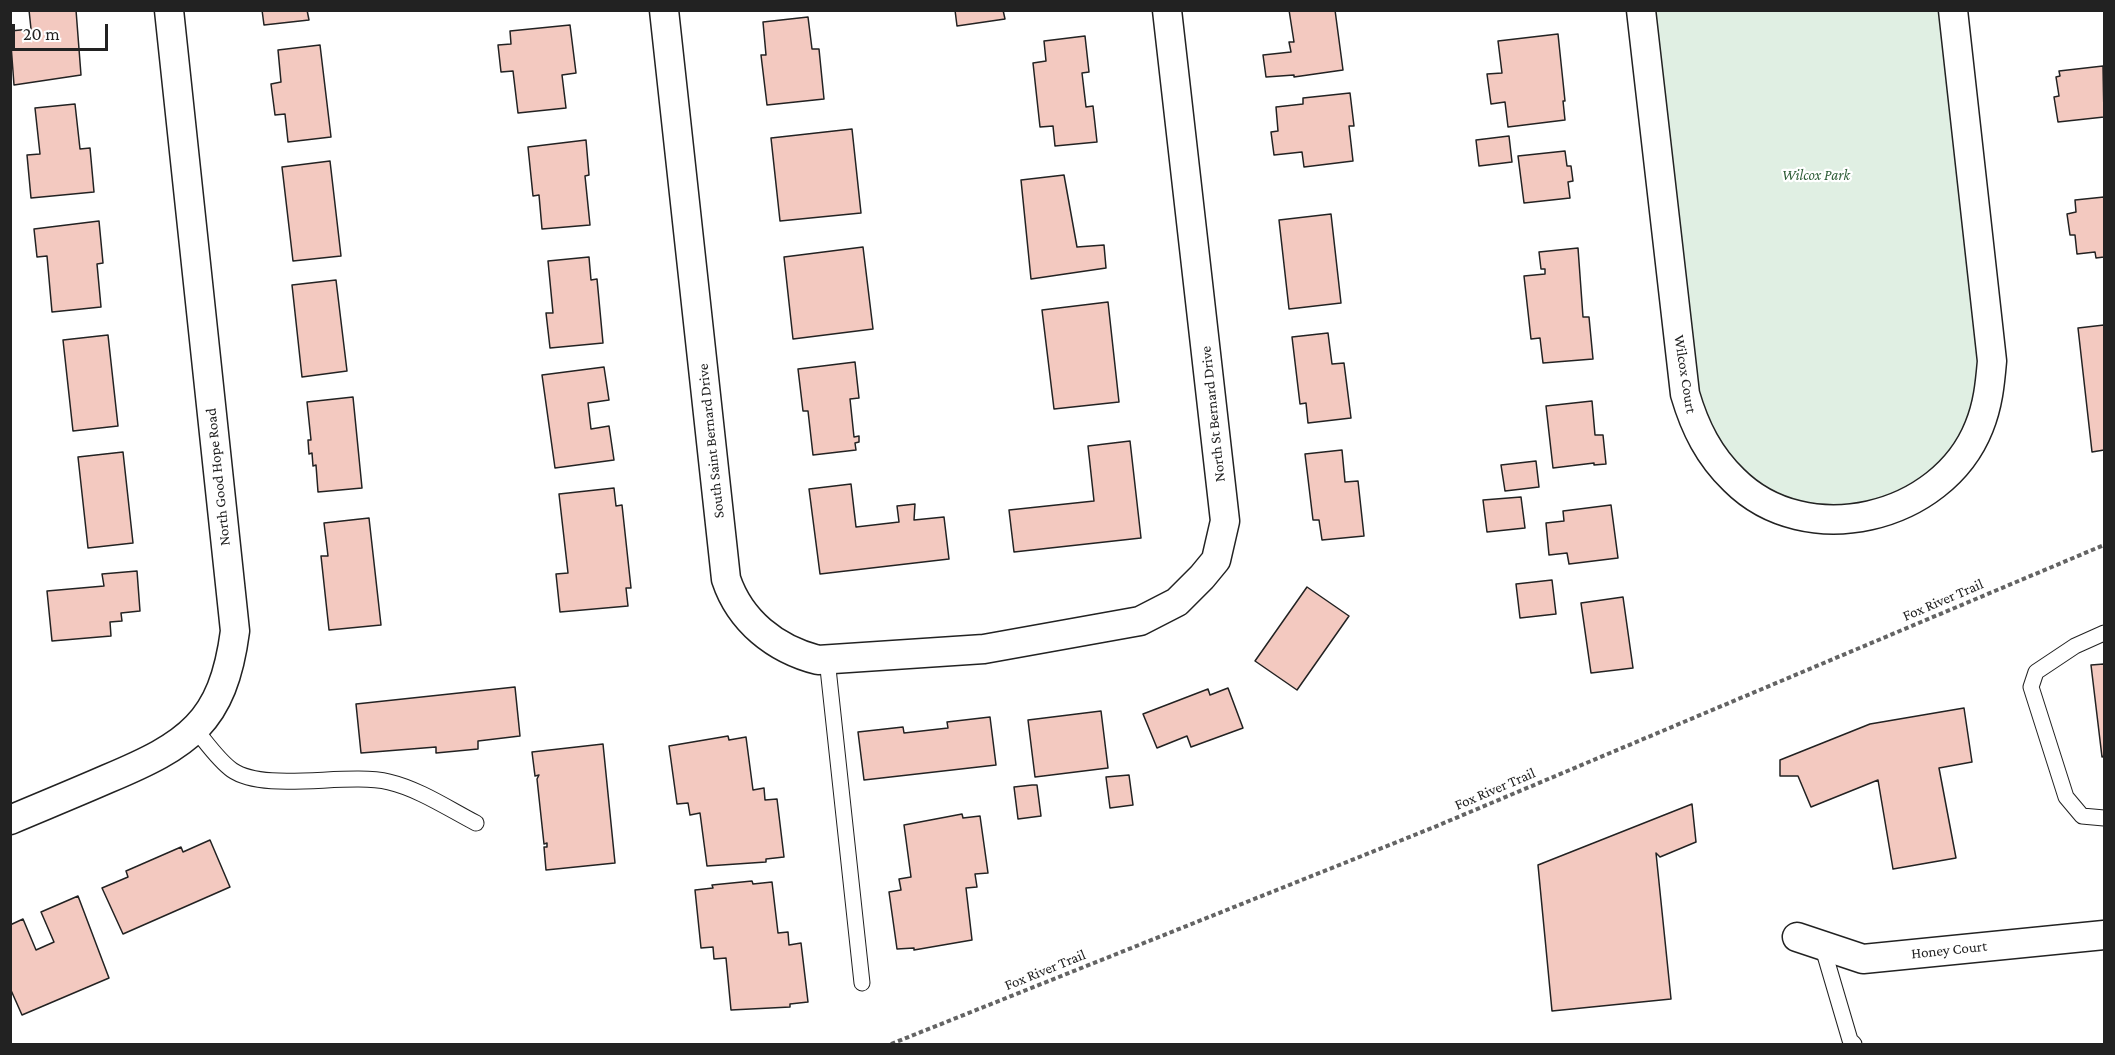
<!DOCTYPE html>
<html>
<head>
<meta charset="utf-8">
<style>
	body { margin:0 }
	#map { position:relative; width:2115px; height:1055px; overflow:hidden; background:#fff; font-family:"Crimson Pro",serif }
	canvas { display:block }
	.frame { position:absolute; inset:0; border:12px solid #222; pointer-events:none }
	.scale { position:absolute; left:12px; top:24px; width:96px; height:27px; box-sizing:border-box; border:3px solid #222; border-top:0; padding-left:8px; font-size:18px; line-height:21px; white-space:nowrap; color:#222; -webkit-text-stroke:4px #fff; paint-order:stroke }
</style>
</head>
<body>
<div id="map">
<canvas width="2115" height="1055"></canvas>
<div class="frame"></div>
<div class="scale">20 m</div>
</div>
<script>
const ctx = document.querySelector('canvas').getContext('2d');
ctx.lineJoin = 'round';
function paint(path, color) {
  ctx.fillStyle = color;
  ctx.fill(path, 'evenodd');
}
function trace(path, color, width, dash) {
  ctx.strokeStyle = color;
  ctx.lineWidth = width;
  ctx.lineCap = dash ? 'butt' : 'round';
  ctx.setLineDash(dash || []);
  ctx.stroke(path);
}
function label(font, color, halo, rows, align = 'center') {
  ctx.font = font + ' "Crimson Pro",serif';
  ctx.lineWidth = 4.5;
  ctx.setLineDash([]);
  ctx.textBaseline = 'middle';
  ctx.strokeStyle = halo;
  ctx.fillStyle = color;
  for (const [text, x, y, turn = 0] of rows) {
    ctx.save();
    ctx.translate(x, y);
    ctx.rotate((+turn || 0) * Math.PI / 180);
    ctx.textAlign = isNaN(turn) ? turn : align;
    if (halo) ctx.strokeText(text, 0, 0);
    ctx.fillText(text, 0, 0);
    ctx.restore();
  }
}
const green = new Path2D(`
	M 1641,11 L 1953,11 L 1989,397 L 1915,499 L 1803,516 L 1708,451 Z`);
paint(green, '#e0efe3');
trace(green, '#6f6f6f', 1.5);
const building = new Path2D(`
	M 29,10 L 76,10 L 81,75 L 14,85 L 10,31 L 31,29 Z
	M 262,10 L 307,10 L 309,20 L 264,25 Z
	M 955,10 L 1003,10 L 1005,19 L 957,26 Z
	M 1289,10 L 1335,10 L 1343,70 L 1294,77 L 1294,75 L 1266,77 L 1263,55 L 1291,52 L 1289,42 L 1294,42 Z
	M 808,17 L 812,49 L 819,49 L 824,99 L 767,105 L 761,55 L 766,55 L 763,22 Z
	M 570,25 L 576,73 L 562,75 L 566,108 L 518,113 L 513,71 L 501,72 L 498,45 L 511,44 L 510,31 Z
	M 1558,34 L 1565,101 L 1563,101 L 1565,120 L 1508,127 L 1505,102 L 1491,104 L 1487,74 L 1502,73 L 1498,41 Z
	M 1085,36 L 1089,72 L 1082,73 L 1086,107 L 1093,106 L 1097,142 L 1055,146 L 1053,126 L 1040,127 L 1033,63 L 1046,61 L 1044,41 Z
	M 320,45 L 331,137 L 288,142 L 285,114 L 275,115 L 271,84 L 281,82 L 278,50 Z
	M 2103,66 L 2104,117 L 2058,122 L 2054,97 L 2059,96 L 2056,77 L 2060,76 L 2059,71 Z
	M 1350,93 L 1354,126 L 1349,126 L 1353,161 L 1304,167 L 1302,152 L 1274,155 L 1271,132 L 1278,131 L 1276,107 L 1303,104 L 1303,98 Z
	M 75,104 L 80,149 L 90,148 L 94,192 L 31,198 L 27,155 L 40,154 L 35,108 Z
	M 852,129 L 861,213 L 780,221 L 771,138 Z
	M 1509,136 L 1512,162 L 1479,166 L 1476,140 Z
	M 586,140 L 589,175 L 585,176 L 590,225 L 542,229 L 539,195 L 533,196 L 528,147 Z
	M 1565,151 L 1567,166 L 1571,166 L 1573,181 L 1568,182 L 1570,198 L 1524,203 L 1518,156 Z
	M 330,161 L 341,256 L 293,261 L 282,167 Z
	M 1064,175 L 1077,247 L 1104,245 L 1106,268 L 1031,279 L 1021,180 Z
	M 2104,197 L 2104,257 L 2096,258 L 2095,252 L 2077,254 L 2075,235 L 2070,235 L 2067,214 L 2076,212 L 2075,200 Z
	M 1331,214 L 1341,303 L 1289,309 L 1279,220 Z
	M 99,221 L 103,263 L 97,264 L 101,307 L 52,312 L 47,256 L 37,257 L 34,229 Z
	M 863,247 L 873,329 L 793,339 L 784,257 Z
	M 1578,248 L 1583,317 L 1589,317 L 1593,359 L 1543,363 L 1540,338 L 1531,339 L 1524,276 L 1545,274 L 1545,269 L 1541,269 L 1539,252 Z
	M 589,257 L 591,280 L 597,279 L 603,343 L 550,348 L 546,313 L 553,313 L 548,261 Z
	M 336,280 L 347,371 L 302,377 L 292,285 Z
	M 1108,302 L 1119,402 L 1054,409 L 1042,310 Z
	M 2104,325 L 2104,450 L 2092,452 L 2078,328 Z
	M 1328,333 L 1332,364 L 1344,363 L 1351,418 L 1308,423 L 1306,403 L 1300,404 L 1292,337 Z
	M 108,335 L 118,426 L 73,431 L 63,340 Z
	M 855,362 L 859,398 L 850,399 L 854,437 L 859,436 L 859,442 L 855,443 L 856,450 L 813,455 L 808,411 L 803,411 L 798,369 Z
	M 604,367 L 609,400 L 588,403 L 591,429 L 609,426 L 614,460 L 555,468 L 542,375 Z
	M 353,397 L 362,488 L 318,492 L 316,465 L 313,466 L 312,453 L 309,454 L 308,440 L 311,440 L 307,402 Z
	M 1592,401 L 1595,435 L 1603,435 L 1606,464 L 1594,465 L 1594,463 L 1553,468 L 1546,406 Z
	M 1130,441 L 1141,538 L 1014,552 L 1009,510 L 1094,501 L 1088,446 Z
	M 1342,450 L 1345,482 L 1358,481 L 1364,536 L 1322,540 L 1319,520 L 1313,520 L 1305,454 Z
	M 123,452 L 133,543 L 88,548 L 78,457 Z
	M 1536,461 L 1539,487 L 1505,491 L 1501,465 Z
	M 851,484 L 856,527 L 899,522 L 897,506 L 915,504 L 914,520 L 944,517 L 949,559 L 820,574 L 809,489 Z
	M 614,488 L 616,506 L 622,505 L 631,588 L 626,588 L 628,606 L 560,612 L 556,574 L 568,573 L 559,494 Z
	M 1521,497 L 1525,528 L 1487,532 L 1483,500 Z
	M 1611,505 L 1618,558 L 1569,564 L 1567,553 L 1549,555 L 1546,523 L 1564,521 L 1563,511 Z
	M 369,518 L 381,625 L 329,630 L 321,556 L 328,556 L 324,523 Z
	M 137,571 L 140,611 L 121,613 L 122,621 L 110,622 L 111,636 L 52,641 L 47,591 L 104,586 L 102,574 Z
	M 1552,580 L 1556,614 L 1520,618 L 1516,584 Z
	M 1307,587 L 1349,616 L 1297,690 L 1255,661 Z
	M 1623,597 L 1633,668 L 1591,673 L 1581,603 Z
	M 2104,664 L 2104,756 L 2102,757 L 2091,665 Z
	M 515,687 L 520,736 L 478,741 L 478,749 L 436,753 L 436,747 L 361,753 L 356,704 Z
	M 1228,688 L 1243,728 L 1191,747 L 1187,736 L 1157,748 L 1143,714 L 1208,689 L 1210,695 Z
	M 1964,708 L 1972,762 L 1939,768 L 1956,858 L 1893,869 L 1878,780 L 1811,807 L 1798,776 L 1780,776 L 1780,760 L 1870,724 Z
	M 1101,711 L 1108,768 L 1035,777 L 1028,720 Z
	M 990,717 L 996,765 L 864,780 L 858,732 L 903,727 L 904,733 L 948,728 L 947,722 Z
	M 728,736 L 729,740 L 746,737 L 753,790 L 764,788 L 765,800 L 777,799 L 784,857 L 766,859 L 766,862 L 707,866 L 700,813 L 690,815 L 688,803 L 677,804 L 669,746 Z
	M 603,744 L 615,863 L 546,870 L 544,847 L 547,847 L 547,843 L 544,844 L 537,779 L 539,775 L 535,776 L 532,752 Z
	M 1129,775 L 1133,805 L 1110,808 L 1106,777 Z
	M 1032,785 L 1037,785 L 1041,816 L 1018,819 L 1014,787 Z
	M 1692,804 L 1696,842 L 1660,857 L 1656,853 L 1671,999 L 1552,1011 L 1538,865 Z
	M 962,814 L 963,818 L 980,816 L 988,873 L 975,874 L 977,887 L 966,888 L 972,940 L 914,950 L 914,948 L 897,949 L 889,892 L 901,890 L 899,879 L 911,877 L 904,825 Z
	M 210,840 L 230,887 L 123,934 L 102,888 L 128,877 L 126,871 L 181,847 L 183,852 Z
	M 752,881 L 753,884 L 772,882 L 778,933 L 788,932 L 789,945 L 801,943 L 808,1002 L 790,1004 L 790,1007 L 731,1010 L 726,958 L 714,959 L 713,947 L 701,948 L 695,890 L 713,888 L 712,885 Z
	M 78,896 L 109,978 L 22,1015 L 10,988 L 10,925 L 23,919 L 36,950 L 54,942 L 41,912 Z`);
paint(building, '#f3c9c0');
trace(building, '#222', 1.5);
const service = new Path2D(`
	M 2104,633 L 2075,646 L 2036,672 L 2031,687 L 2066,797 L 2082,816 L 2104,818
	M 827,659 L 862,983
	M 195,729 C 206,742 218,760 232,770 C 265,793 347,772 389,782 C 419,789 449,809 476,823
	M 1822,945 L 1850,1040 L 1854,1044`);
const minor = new Path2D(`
	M 664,10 L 726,579 C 740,621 775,649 818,660 L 984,649 L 1140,621 L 1177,602 L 1202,577 L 1216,560 L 1225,521 L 1167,10
	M 1641,10 L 1685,394 C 1695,428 1709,456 1734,480 C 1806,552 1942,520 1979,427 C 1988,405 1990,384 1992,361 L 1953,10
	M 10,820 C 43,806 75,793 107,779 C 188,745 223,723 235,631 L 169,10
	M 1797,937 L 1863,959 L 2104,935`);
trace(service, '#222', 17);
trace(minor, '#222', 31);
trace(new Path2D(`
	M 891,1044 L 1432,828 L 2104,545`), '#646464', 4, [4.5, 3]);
trace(service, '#fff', 15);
trace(minor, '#fff', 28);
label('italic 15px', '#2f5e38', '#fff', [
	["Wilcox Park",1816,175]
]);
label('15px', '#222', '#fff', [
	["Wilcox Court",1685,374,81],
	["North St Bernard Drive",1213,414,-96],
	["South Saint Bernard Drive",711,441,-96],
	["North Good Hope Road",218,477,-96],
	["Fox River Trail",1943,600,-23],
	["Fox River Trail",1495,789,-23],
	["Honey Court",1949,950,-6],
	["Fox River Trail",1045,970,-22]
]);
</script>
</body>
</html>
